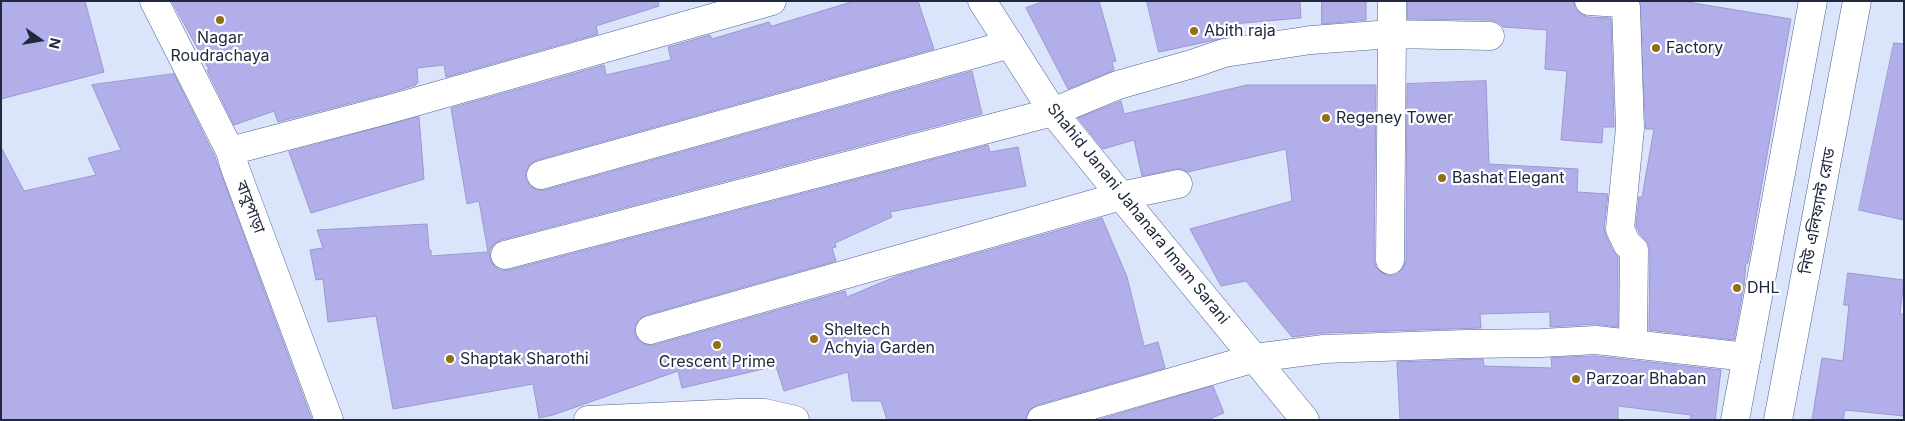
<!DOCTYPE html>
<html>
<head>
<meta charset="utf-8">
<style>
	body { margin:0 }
	#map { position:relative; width:1905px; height:421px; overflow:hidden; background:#dae4fb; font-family:Inter,sans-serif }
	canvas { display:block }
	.frame { position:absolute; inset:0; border:2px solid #21293e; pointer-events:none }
	.north { position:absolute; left:15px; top:15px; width:50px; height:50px; -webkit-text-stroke:4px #fff; paint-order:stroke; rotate:103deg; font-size:14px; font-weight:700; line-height:20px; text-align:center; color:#21293e }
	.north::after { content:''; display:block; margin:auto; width:18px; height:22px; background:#21293e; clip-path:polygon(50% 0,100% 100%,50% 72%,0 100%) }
</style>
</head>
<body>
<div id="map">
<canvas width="1905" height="421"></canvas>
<div class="frame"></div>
<div class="north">N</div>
</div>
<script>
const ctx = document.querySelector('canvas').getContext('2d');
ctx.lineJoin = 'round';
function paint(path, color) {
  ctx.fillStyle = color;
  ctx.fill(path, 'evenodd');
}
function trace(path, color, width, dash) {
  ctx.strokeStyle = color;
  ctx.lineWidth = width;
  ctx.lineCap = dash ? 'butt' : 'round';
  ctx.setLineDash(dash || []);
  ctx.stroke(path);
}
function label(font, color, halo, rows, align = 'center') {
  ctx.font = font + ' Inter,"Noto Sans Bengali",sans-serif';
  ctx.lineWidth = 4.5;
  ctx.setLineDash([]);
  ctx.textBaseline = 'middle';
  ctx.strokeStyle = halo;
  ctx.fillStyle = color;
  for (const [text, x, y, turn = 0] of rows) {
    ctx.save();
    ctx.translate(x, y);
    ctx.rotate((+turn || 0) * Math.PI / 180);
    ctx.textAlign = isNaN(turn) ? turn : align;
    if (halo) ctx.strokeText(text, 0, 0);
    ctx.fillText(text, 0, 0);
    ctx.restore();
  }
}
const building = new Path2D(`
	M 1,1 L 85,1 L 104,72 L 1,99 Z
	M 172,1 L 658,1 L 659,6 L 596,26 L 598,34 L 446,77 L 444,65 L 417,68 L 418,83 L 416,83 L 416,85 L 386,94 L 278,122 L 274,111 L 234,125 L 207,70 L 209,70 Z
	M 855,1 L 918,1 L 934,49 L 537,160 L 530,164 L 526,171 L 526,180 L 530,186 L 537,190 L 545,190 L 972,71 L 982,114 L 501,240 L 494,244 L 490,250 L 490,258 L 494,266 L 500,270 L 509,270 L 988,145 L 990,152 L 1018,147 L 1026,186 L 890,212 L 892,217 L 835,243 L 836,247 L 832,248 L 836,261 L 646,315 L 639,319 L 635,326 L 635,335 L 640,342 L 646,345 L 654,345 L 845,291 L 847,297 L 897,276 L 1102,218 L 1127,277 L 1144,346 L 1158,342 L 1165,368 L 1037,405 L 1029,410 L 1026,420 L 887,420 L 881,401 L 852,401 L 848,372 L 784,391 L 776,366 L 682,388 L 678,371 L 553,415 L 539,418 L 533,384 L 393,409 L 376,316 L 328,322 L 323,279 L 316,280 L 310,250 L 323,248 L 317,230 L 427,224 L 429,250 L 431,250 L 431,256 L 488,252 L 479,201 L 467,204 L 451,108 L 604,65 L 606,75 L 671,60 L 668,47 L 710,35 L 712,39 L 769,22 L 771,26 Z
	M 1045,1 L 1099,1 L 1116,61 L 1112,62 L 1114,70 L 1068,89 L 1026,8 Z
	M 1147,1 L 1300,1 L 1301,18 L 1232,24 L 1234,36 L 1159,52 Z
	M 1322,1 L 1366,1 L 1366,20 L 1322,24 Z
	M 1408,1 L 1574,1 L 1575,8 L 1581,14 L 1588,17 L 1611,18 L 1614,127 L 1603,127 L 1602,143 L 1561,140 L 1567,71 L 1545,69 L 1547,30 L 1503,27 L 1498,22 L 1490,20 L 1408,19 Z
	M 1640,1 L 1681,1 L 1791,19 L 1748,263 L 1746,263 L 1744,285 L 1734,340 L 1649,330 L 1650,250 L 1648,243 L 1640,234 L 1636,226 L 1639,197 L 1642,197 L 1654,129 L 1646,129 Z
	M 1894,43 L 1904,44 L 1904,220 L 1859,210 Z
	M 174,74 L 215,157 L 312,420 L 1,420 L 1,147 L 24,191 L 96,175 L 88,158 L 121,150 L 92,85 Z
	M 1486,81 L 1489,164 L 1578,169 L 1577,192 L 1608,194 L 1604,228 L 1606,236 L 1613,251 L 1618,257 L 1618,327 L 1595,324 L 1550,327 L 1550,312 L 1480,314 L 1481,328 L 1323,333 L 1292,337 L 1246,281 L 1221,286 L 1190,229 L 1292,201 L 1286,149 L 1188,172 L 1182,169 L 1175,169 L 1142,176 L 1134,140 L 1103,149 L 1078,118 L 1121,101 L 1124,114 L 1247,85 L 1376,85 L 1374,260 L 1376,267 L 1382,273 L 1390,276 L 1397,274 L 1403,268 L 1406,260 L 1407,84 Z
	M 419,117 L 424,179 L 311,213 L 289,152 Z
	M 1848,273 L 1904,280 L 1900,314 L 1904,314 L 1904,416 L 1845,410 L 1843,420 L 1812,420 L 1822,358 L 1843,361 L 1849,305 L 1844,305 Z
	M 1596,356 L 1721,370 L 1715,420 L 1690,420 L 1691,415 L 1618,406 L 1618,420 L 1400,420 L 1397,362 L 1483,359 L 1484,366 L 1552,368 L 1551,358 Z
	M 1213,386 L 1224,413 L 1207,420 L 1098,420 Z`);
paint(building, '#b2aee9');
trace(building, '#9b97d0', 1);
const street = new Path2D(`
	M 154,1 L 230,151 L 235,168 L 329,420
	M 1392,1 L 1392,34 L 1490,36
	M 1589,1 L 1620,3 L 1626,7 L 1630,128 L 1620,229 L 1627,244 L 1634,250 L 1633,343
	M 230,151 L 390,109 L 772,1
	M 541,175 L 1010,44
	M 505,255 L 1053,112 L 1118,85 L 1192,64 L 1224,53 L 1311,40 L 1392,34 L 1390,260
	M 650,330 L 1121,196 L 1178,184
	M 588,420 L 738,413 L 765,413 L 795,420
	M 1041,420 L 1255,358 L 1324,349 L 1466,344 L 1542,343 L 1596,340 L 1747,357`);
const secondary = new Path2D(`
	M 982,1 L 1053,112 L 1121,196 L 1305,420`);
const highway = new Path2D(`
	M 1735,420 L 1813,1
	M 1778,420 L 1857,1`);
trace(street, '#506294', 29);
trace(secondary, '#506294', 29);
trace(highway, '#506294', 29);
trace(street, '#fff', 28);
trace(secondary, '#fff', 28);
trace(highway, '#fff', 28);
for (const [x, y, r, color] of [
	[220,20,5,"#907015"],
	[1194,31,5,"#907015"],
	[1656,48,5,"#907015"],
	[1326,118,5,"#907015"],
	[1442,178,5,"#907015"],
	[1737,288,5,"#907015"],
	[814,339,5,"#907015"],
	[717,345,5,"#907015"],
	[450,359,5,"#907015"],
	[1576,379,5,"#907015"]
]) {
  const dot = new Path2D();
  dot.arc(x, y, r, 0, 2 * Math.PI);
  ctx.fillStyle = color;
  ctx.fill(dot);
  trace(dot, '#fff', 2);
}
label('16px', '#21293e', '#fff', [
	["Abith raja",1204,31],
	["Nagar",220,38,"center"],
	["Roudrachaya",220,56,"center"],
	["Factory",1666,48],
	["Regeney Tower",1336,118],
	["Bashat Elegant",1452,178],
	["DHL",1747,288],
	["Sheltech",824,330],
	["Achyia Garden",824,348],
	["Shaptak Sharothi",460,359],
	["Crescent Prime",717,362,"center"],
	["Parzoar Bhaban",1586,379]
], 'left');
label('16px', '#21293e', '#fff', [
	["বাবুপাড়া",250,207,69],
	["নিউ এলিফ্যান্ট রোড",1818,211,-79],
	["Shahid Janani Jahanara Imam Sarani",1138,214,51]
]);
</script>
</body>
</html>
